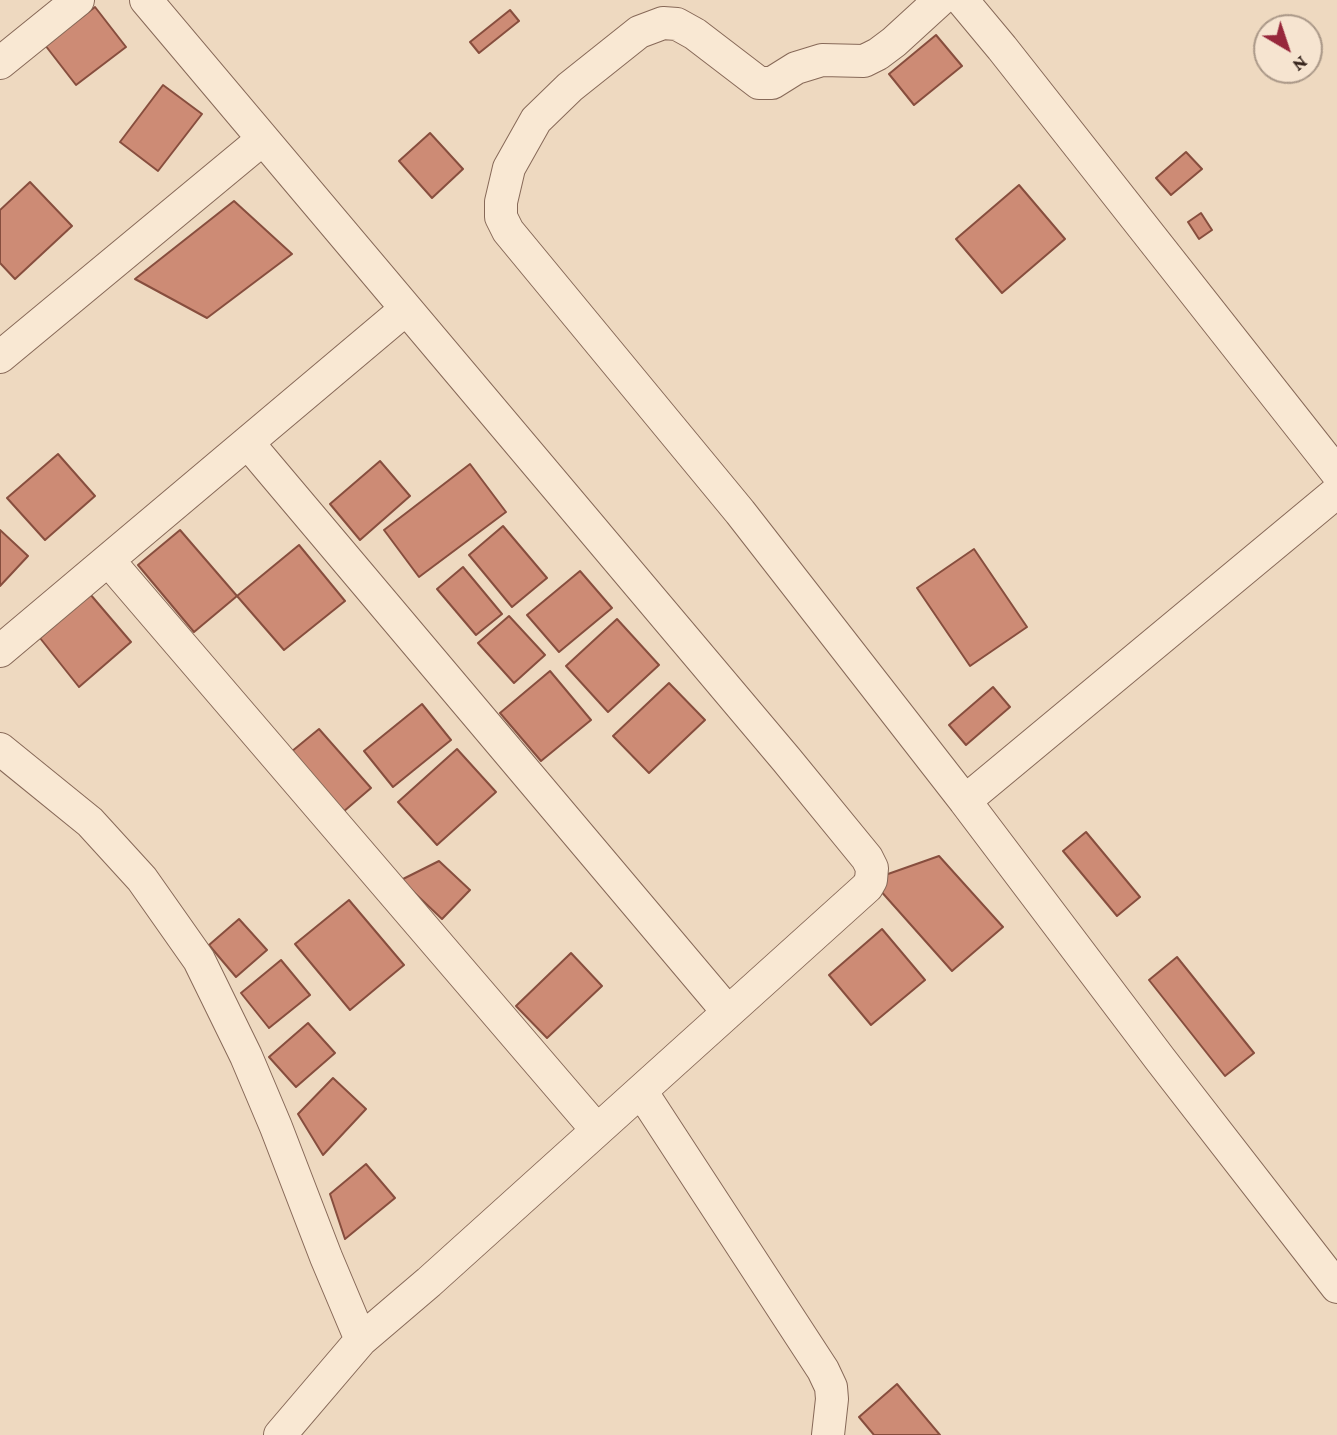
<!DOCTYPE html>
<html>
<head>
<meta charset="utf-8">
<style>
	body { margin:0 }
	#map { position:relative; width:1337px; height:1435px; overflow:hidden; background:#eed9c0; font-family:"Crimson Pro",serif }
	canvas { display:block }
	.north { position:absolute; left:1253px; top:14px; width:70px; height:70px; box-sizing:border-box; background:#f6e4d0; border:2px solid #aa9888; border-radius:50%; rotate:141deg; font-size:19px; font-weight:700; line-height:28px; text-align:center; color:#37251d }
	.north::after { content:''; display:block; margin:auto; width:24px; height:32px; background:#97273b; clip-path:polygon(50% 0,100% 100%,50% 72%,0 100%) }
</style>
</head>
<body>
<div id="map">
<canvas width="1337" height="1435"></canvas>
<div class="north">N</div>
</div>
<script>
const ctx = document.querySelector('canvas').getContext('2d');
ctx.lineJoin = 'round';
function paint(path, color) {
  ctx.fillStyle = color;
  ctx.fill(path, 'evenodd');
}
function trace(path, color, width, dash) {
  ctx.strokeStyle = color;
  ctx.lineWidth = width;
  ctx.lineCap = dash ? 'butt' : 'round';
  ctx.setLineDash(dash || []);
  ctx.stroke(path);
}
const building = new Path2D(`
	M 95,7 L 126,47 L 76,85 L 45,45 Z
	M 510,10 L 519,21 L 479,53 L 470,42 Z
	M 936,35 L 962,66 L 914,105 L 889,74 Z
	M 163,85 L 202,114 L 158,171 L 120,142 Z
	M 430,133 L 463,169 L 432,198 L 399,161 Z
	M 1186,152 L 1202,169 L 1171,195 L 1156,178 Z
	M 30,182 L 72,226 L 15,279 L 0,263 L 0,210 Z
	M 1019,185 L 1065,239 L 1002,293 L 956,239 Z
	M 234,201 L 292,254 L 207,318 L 135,279 Z
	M 1201,213 L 1212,230 L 1199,239 L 1188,222 Z
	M 58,454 L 95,496 L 45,540 L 7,498 Z
	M 380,461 L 410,496 L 360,540 L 330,504 Z
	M 470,464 L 506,512 L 419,577 L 384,530 Z
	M 503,526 L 547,578 L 512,607 L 469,555 Z
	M 0,530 L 28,556 L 0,586 Z
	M 180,530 L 237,596 L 194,632 L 138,565 Z
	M 299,545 L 345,601 L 284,650 L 237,596 Z
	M 974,549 L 1027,627 L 970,666 L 917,588 Z
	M 463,567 L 502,614 L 476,635 L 437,589 Z
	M 580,571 L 612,608 L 559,652 L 527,615 Z
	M 90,594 L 131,642 L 79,687 L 40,638 Z
	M 509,616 L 545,655 L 514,683 L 478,643 Z
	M 617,619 L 659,665 L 608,712 L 566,666 Z
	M 550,671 L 591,720 L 541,761 L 500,713 Z
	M 669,683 L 705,720 L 649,773 L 613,736 Z
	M 993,687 L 1010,707 L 966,745 L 949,725 Z
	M 422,704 L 451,740 L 393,787 L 364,751 Z
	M 319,729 L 371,788 L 343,812 L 291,752 Z
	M 457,749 L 496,792 L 437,845 L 398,802 Z
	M 1086,832 L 1140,897 L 1117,916 L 1063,851 Z
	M 939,856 L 1003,927 L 952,971 L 871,880 Z
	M 439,861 L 470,890 L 442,919 L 401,880 Z
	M 349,900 L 404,965 L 350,1010 L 295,944 Z
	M 239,919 L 267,950 L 236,977 L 209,945 Z
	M 882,929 L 925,980 L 871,1025 L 829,975 Z
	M 571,953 L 602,986 L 547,1038 L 516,1006 Z
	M 1177,957 L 1254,1053 L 1225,1076 L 1149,980 Z
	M 281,960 L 310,995 L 269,1028 L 241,993 Z
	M 308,1023 L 335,1053 L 296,1087 L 269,1057 Z
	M 333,1078 L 366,1109 L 323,1155 L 298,1114 Z
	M 366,1164 L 395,1198 L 345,1239 L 330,1194 Z
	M 897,1384 L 940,1435 L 874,1435 L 859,1417 Z`);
paint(building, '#cd8b75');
trace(building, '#874e3e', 2);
const minor = new Path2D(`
	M 146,0 L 786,759 L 867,858 L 872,868 L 871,880 L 867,887 L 429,1282 L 361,1340 L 280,1435
	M 940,0 L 894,42 L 878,54 L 864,61 L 822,60 L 796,68 L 772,83 L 759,83 L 695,34 L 677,24 L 663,23 L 639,32 L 570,87 L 536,120 L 509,168 L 501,202 L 501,217 L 508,231 L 740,512 L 965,801
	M 962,0 L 1002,48 L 1337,473
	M 0,63 L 78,0
	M 0,357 L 263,139
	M 248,443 L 728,1012
	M 1337,492 L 965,801 L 1160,1059 L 1337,1287
	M 109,561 L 597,1130
	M 0,651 L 406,309
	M 0,749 L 90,822 L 142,879 L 199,960 L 246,1056 L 276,1127 L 326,1257 L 361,1340
	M 641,1091 L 823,1370 L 831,1387 L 832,1399 L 828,1435`);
trace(minor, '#876958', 34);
trace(minor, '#f9e8d3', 32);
</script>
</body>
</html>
